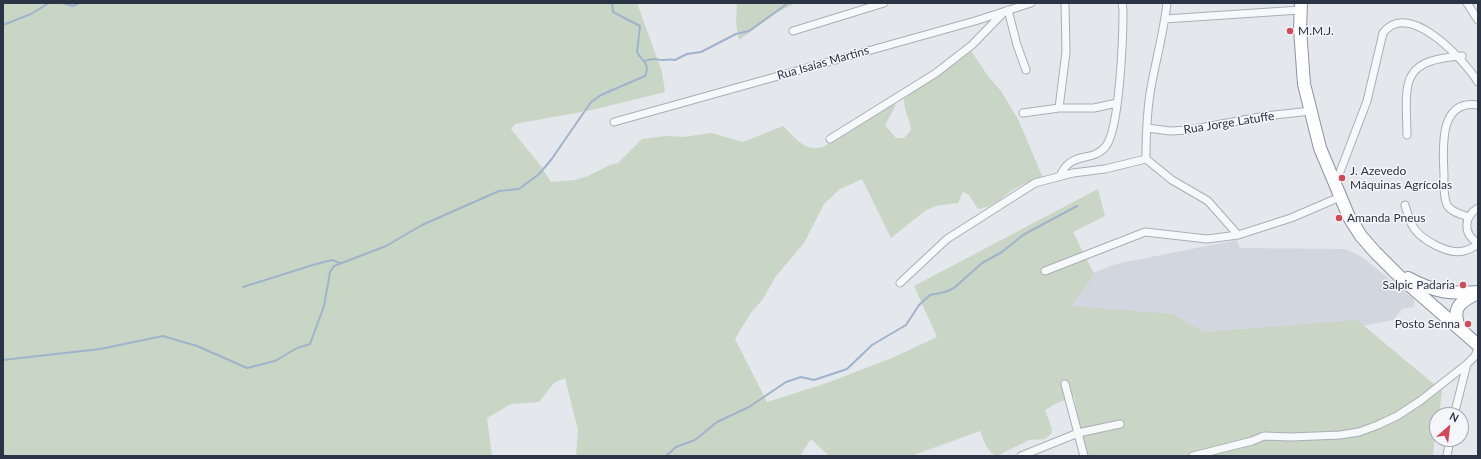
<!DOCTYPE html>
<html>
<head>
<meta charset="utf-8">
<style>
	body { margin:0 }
	#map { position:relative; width:1481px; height:459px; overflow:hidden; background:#e4e7ec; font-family:Lato,sans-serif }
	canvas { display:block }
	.frame { position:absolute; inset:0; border:4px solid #2b3445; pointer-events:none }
	.north { position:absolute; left:1429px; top:407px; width:40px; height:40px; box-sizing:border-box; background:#f4f6f9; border:1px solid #a4a8b1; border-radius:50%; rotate:28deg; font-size:11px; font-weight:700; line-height:16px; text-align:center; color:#2b3445 }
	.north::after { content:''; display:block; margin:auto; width:14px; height:18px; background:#d1495b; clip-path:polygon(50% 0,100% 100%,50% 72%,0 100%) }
</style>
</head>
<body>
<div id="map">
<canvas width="1481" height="459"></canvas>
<div class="frame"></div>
<div class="north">N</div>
</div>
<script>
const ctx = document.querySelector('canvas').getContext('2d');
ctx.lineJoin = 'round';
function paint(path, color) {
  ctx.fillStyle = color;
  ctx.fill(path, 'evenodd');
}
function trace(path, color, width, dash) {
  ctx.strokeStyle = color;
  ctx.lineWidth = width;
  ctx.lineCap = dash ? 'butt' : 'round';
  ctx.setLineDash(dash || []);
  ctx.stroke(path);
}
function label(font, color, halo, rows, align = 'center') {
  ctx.font = font + ' Lato,sans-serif';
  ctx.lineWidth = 3;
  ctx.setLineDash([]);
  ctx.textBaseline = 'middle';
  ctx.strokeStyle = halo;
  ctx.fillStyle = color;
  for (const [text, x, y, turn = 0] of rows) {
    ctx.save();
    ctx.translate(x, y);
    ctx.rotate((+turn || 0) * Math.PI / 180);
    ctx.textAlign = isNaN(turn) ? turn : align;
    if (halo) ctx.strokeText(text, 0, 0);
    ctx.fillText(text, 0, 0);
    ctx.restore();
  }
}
paint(new Path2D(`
	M 1237,240 L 1240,248 L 1345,249 L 1362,257 L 1414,299 L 1414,307 L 1402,309 L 1393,320 L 1070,383 L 1053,289 L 1116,264 Z`), '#d2d6de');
paint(new Path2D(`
	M 3,3 L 637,3 L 662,72 L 665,92 L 592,110 L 515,124 L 511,129 L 540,165 L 551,182 L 575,180 L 588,176 L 610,165 L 618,163 L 642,139 L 666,136 L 683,137 L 711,133 L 743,142 L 783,126 C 796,138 804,152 823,147 L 892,103 L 896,105 L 885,125 L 896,138 L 904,138 L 911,130 C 910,119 903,109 904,98 L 971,51 L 988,76 L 1001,91 L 1018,119 L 1043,178 C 1034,181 1024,183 1016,188 C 1002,196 995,207 978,209 L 969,195 L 963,192 L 958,203 L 936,206 L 926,210 L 891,238 L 862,179 L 840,189 L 824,204 L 804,243 L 776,276 L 763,299 L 750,314 L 735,339 L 767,402 L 827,383 L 892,358 L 937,337 L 914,286 L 1098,189 L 1105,216 L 1073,232 L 1094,274 L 1071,306 L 1172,314 L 1204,332 L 1357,320 L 1442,391 L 1439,415 L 1437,415 L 1433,456 L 1086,456 L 1074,396 L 1055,404 L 1045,410 L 1052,429 L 1051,434 L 1045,439 L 1029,440 L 997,456 C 987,453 984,440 980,431 L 911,456 L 829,456 L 811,439 L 800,456 L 576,456 L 578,430 L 565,378 L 554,383 L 539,402 L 511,404 L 487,418 L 492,456 L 3,456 Z
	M 737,3 L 796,3 L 778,12 L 739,40 L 736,24 Z`), '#c9d6c5');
trace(new Path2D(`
	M 62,3 L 73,6 L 79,3
	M 3,25 L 31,14 L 49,3
	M 645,61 C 656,57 654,60 662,60 C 667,60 669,59 675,60 L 687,54 L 701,52 L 736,34 L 749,31 L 788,3
	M 243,287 L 316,264 L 332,260 L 340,263
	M 3,360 L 100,349 L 163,336 L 197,346 L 247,368 L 275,361 L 297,348 L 310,344 L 324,306 L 330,272 L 334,266 L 386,246 L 422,225 L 499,191 L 519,189 L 539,174 L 551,160 L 591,102 L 601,95 L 645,76 C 651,62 641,61 637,52 L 640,26 L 613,12 L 612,3
	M 666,456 L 676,447 L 695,440 L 717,422 L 749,407 L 786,382 L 801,377 L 814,380 L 847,369 L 872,345 L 906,325 L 919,305 L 930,295 L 945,292 L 954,288 L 982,263 L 1002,252 L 1023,235 L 1077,206`), '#9fb4cc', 2);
const minor = new Path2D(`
	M 1167,3 C 1164,30 1157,56 1152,82 C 1147,107 1146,134 1146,159 L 1172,180 L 1208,201 L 1238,235
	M 1467,3 L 1478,20
	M 1008,10 L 1017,45 L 1026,70
	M 1165,19 L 1300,10
	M 793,31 L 884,3
	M 1059,108 L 1066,52 L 1065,3
	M 1023,113 L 1059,108 L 1094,108 L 1117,103
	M 614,122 L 975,21 L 1031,3
	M 1147,128 L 1170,131 L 1189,130 L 1265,116 L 1311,111
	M 1407,135 C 1406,83 1399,60 1462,56
	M 830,139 L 936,73 L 972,45 L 1003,13
	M 1060,176 C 1072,149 1092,164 1106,146 C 1120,127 1123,36 1123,10 L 1122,3
	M 1335,185 L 1367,101 L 1383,33 C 1408,0 1461,56 1478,82
	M 1405,205 C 1407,211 1408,217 1411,223 C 1418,239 1450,257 1467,250 C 1471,249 1475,246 1478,244
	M 1478,208 C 1463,217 1463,234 1478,243
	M 1468,217 C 1461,214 1451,212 1447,205 C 1443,196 1444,183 1444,174 C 1443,150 1438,99 1478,105
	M 1045,271 L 1145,232 L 1207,239 L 1238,235 L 1291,218 L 1340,197
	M 900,283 L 947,239 L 1035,183 L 1073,173 L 1105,169 L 1146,159
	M 1065,384 L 1084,456
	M 1454,415 L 1467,364
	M 1021,456 L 1078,433 L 1120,424
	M 1193,456 L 1252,441 L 1264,436 L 1291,437 L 1340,435 L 1359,432 L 1378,425 L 1397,416 L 1420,401 L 1467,364 L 1475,356 L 1478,349
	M 1447,456 L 1450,439`);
const trunk = new Path2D(`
	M 1301,3 L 1300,29 L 1304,84 L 1320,148 L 1349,217 L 1361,236 L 1375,252 L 1400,277 L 1478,345
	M 1408,278 C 1434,292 1450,294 1478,292
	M 1460,329 C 1451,309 1459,302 1476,294`);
trace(minor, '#a9aeb7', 9);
trace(trunk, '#8b94a3', 14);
trace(minor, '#f7f8fa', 7);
trace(trunk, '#fff', 12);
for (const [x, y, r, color] of [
	[1290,31,4,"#d1495b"],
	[1342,178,4,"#d1495b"],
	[1339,218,4,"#d1495b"],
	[1463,285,4,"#d1495b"],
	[1468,324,4,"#d1495b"]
]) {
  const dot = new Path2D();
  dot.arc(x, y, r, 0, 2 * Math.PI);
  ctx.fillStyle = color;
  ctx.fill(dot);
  trace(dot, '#f4f6f9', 1.5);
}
label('12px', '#2b3445', '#f4f6f9', [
	["M.M.J.",1298,31],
	["J. Azevedo",1350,171],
	["Máquinas Agrícolas",1350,185],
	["Amanda Pneus",1347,218],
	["Salpic Padaria",1455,285,"right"],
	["Posto Senna",1460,324,"right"]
], 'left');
label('12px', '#2b3445', '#f4f6f9', [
	["Rua Isaías Martins",823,63,-16],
	["Rua Jorge Latuffe",1229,123,-9]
]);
</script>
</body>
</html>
